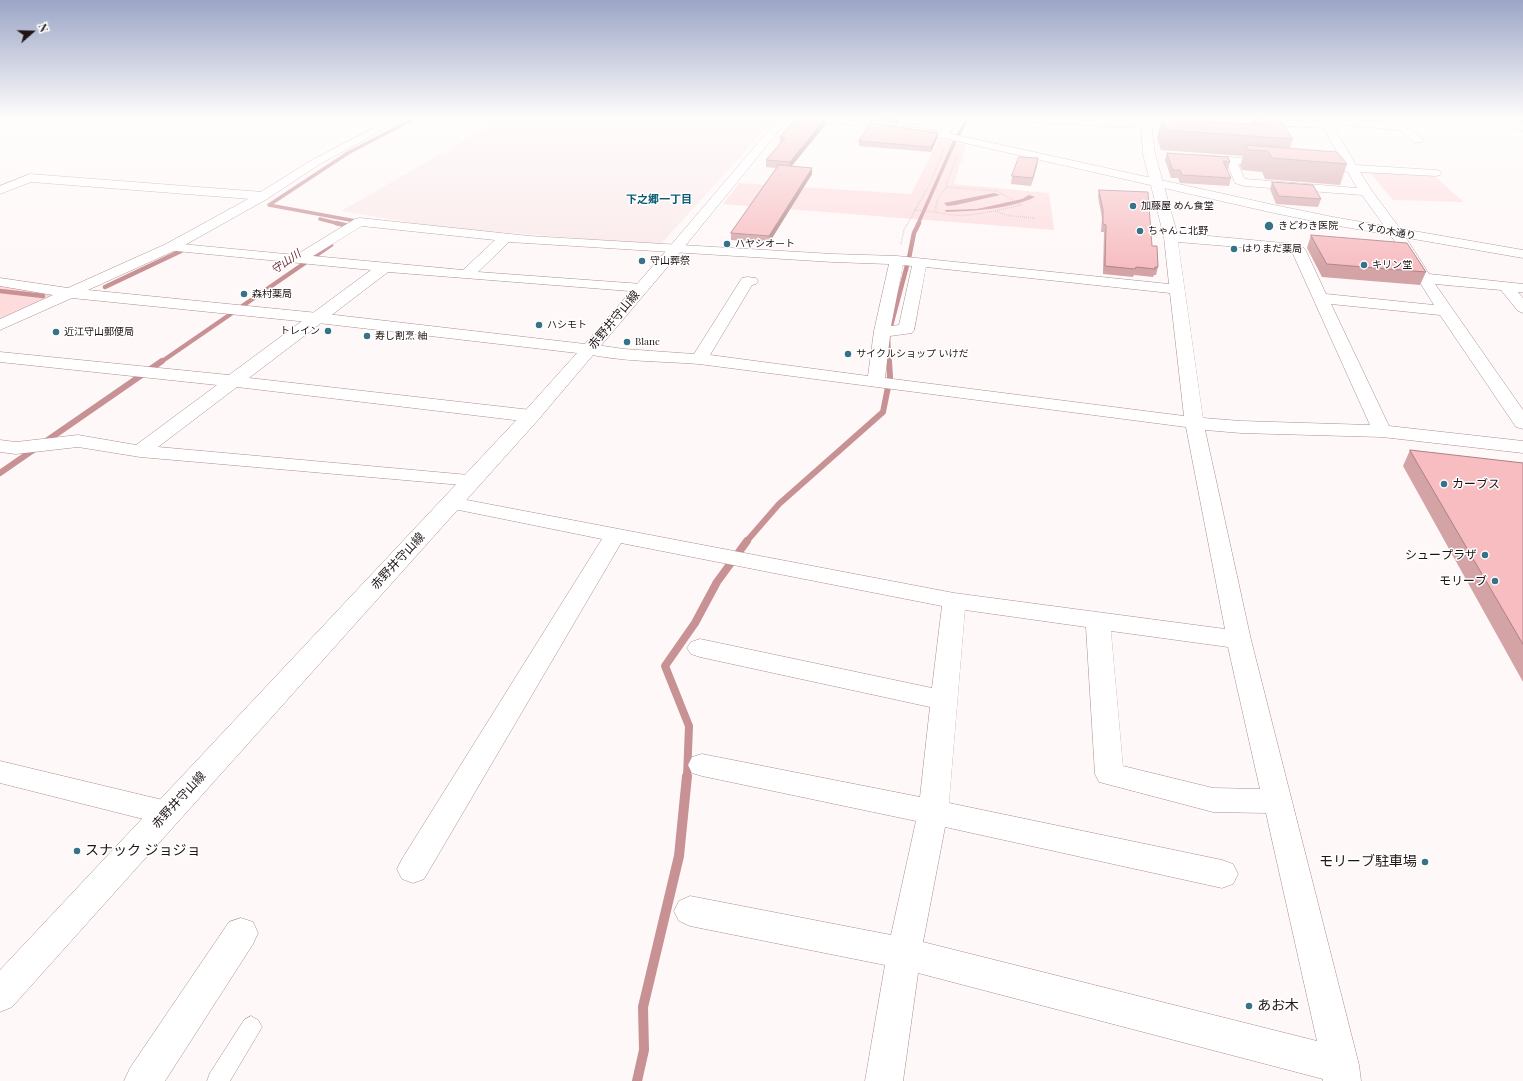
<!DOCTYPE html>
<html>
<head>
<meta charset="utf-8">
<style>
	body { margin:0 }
	#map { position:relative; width:1523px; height:1081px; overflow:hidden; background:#fff8f8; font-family:"Playfair Display",serif }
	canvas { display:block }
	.north { position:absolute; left:12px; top:12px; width:40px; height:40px; -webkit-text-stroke:3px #fff; paint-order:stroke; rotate:70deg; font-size:11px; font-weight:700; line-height:16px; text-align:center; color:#1f1415 }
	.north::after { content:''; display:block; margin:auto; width:14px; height:18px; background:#1f1415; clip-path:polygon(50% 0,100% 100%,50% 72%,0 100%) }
</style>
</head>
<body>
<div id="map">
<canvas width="1523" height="1081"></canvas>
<div class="north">N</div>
</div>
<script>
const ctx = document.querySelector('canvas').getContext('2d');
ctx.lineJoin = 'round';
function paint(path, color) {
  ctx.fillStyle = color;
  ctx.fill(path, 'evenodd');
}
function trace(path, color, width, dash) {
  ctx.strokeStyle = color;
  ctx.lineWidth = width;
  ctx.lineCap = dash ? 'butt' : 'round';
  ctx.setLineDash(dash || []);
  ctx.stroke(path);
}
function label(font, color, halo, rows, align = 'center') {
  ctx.font = font + ' "Playfair Display","Noto Sans JP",serif';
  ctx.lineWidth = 3;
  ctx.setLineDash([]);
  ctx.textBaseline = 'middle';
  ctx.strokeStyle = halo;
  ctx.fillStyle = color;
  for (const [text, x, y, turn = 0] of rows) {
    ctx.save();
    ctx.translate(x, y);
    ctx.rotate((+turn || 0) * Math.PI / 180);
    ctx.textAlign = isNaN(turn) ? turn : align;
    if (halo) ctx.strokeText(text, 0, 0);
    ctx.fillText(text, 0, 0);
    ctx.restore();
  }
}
paint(new Path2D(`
	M 505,117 L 717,117 L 774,120 L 660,245 L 437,227 L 341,211 Z`), '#fae9ea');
paint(new Path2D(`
	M 939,139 L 966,145 L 954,184 L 1049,193 L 1054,230 L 723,204 L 739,183 L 911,194 Z
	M 1369,172 L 1433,175 L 1464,202 L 1393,200 Z
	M 0,282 L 68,293 L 0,325 Z`), '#fedcde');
paint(new Path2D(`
	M 994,193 L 1000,195 L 956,205 L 947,206 L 944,203 Z
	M 1029,195 L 1035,197 C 1010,209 974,211 946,212 L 945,210 L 977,209 L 1022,199 Z`), '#c89194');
trace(new Path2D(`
	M 320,219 L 340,224
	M 361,222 L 269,205 L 348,153 L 417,117
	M 918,224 L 954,143 L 968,117`), '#c89194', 3.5);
trace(new Path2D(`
	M 336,223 L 353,227
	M 105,287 L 181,251
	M 0,291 L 43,296
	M 161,362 L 331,245
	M 889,362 L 888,337 L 909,258 L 914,233 L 919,223`), '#c89194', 4.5);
trace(new Path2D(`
	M 0,473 L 162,361
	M 746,542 L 779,504 L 883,412 L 890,377 L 889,361`), '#c89194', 6);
trace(new Path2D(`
	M 687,777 L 689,726 L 665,666 L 695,623 L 717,582 L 747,541`), '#c89194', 8);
trace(new Path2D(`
	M 637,1081 L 644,1050 L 643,1007 L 679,856 L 687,776`), '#c89194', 10);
const lane = new Path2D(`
	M 901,120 L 950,120 L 953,122 L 950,124 L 903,124 L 899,129 L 895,129 L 894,128 L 899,121 Z
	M 251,1016 L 258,1020 L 262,1027 L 230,1081 L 207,1081 L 210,1073 L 244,1020 Z`);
const street = new Path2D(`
	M 951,117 L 966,117 L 956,123 L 947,137 L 939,137 L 938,135 L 947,121 Z
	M 993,117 C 1043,113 1093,122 1143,120 L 1145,117 L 1155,117 L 1151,123 L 1155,154 L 1177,233 L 1294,244 L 1304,248 L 1306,251 L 1326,294 L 1434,305 L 1390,234 L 1362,195 L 1244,186 L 1235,183 L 1227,163 L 1200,161 L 1194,158 L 1200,155 L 1271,160 L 1275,161 L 1277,163 L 1275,165 L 1238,164 L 1244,178 L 1246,179 L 1357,188 L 1348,172 L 1337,170 L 1335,168 L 1337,166 L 1344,165 L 1324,128 L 1174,120 L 1169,117 L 1227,117 L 1321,122 L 1319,117 L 1329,117 L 1402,124 L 1406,125 L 1422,138 L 1423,140 L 1422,142 L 1414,142 L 1399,130 L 1332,124 L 1356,165 L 1436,170 L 1440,171 L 1442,173 L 1440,175 L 1436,176 L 1360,172 L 1372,191 L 1401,230 L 1429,274 L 1523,284 L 1523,292 L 1518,292 L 1523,298 L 1523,313 L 1518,311 L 1501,290 L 1435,284 L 1523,410 L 1523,429 L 1516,427 L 1440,315 L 1331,304 L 1389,426 L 1523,441 L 1523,453 L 1382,437 L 1241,433 L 1205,430 L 1251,640 L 1359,1065 L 1361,1081 L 1323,1081 L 1323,1079 L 918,973 L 903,1081 L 865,1081 L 885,965 L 690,926 L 679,921 L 674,911 L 679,901 L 690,896 L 891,935 L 916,821 L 702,776 L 692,773 L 688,765 L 692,757 L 702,754 L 920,797 L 930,707 L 700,657 L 691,654 L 687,648 L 691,642 L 700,639 L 932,688 L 942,606 L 621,543 L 424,879 L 413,883 L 402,879 L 397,869 L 402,859 L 602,539 L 444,507 L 441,503 L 444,499 L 451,497 L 954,593 L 1225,629 L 1186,427 L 699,364 C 661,361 621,362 583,353 L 581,349 L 583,345 L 589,344 L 624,349 L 694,354 L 742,278 L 747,277 L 756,278 L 758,281 L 756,284 L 752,285 L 710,355 L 868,376 L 874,331 L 889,264 L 833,262 L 509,242 L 478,272 L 642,284 L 647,285 L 649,288 L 647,291 L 642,292 L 388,272 L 249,378 L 531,410 L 538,412 L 540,416 L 538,420 L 531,422 L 237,387 L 158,447 L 480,476 L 483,480 L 480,484 L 473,486 L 140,457 L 78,447 L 16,454 L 0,452 L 0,440 L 16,442 L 78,435 L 136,445 L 217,385 L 0,362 L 0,352 L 229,375 L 371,270 L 166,250 L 164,247 L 166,244 L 171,243 L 296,255 L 355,219 L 360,218 L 529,236 L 833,254 L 897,256 L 1169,284 L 1164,237 L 1143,154 L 1141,126 L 1119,127 L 998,120 ZM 362,226 L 495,240 L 463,270 L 313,256 ZM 1178,242 L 1287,251 L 1293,254 L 1370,425 L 1241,421 L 1203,418 ZM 903,265 L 912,266 L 899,325 L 891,326 ZM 926,267 L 1170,293 L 1184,416 L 885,378 L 890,336 L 912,333 L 914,330 ZM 965,610 L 1086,627 L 1095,774 L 1099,782 L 1213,812 L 1266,813 L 1317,1041 L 923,942 L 945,827 L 1222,888 L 1233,884 L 1238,874 L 1233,864 L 1222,860 L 949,803 ZM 1111,631 L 1228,647 L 1260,789 L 1213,788 L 1123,766 Z
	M 1505,117 L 1516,117 L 1523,123 L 1523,131 L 1519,130 Z
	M 30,174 L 263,192 L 267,193 L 269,196 L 267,199 L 263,200 L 31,182 L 0,194 L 0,186 Z
	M 0,761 L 167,801 L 178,804 L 182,813 L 178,822 L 167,825 L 0,783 Z
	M 241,918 L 253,922 L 258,933 L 253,944 L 165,1081 L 124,1081 L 130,1068 L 229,922 Z`);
const secondary = new Path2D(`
	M 395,117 L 407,117 L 320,164 L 267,199 L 176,250 L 88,290 L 318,313 L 585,344 L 671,245 L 780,117 L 790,117 L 681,251 L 538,420 L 12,1007 L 0,1012 L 0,970 L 524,412 L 577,353 L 318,323 L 72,298 L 0,330 L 0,319 L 53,295 L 0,286 L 0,278 L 68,288 L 166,244 L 259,193 L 312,160 Z
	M 791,117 L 827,117 L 874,121 L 943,132 L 1274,205 L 1333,217 L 1523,250 L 1523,258 L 1333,225 L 1274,213 L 943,138 L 874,127 L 796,120 Z`);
trace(lane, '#ac8e8f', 1);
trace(street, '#ac8e8f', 1);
trace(secondary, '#ac8e8f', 1);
trace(new Path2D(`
	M 947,187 L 996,191 L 1020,204
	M 914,210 L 936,212 C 934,204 941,192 947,187 L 946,184 L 958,154
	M 995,211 L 1010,216 L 1035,218
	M 936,212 C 964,220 993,211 1021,205 L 1020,204
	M 901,244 L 904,230 L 931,182 L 944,149`), '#b0a8a8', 1.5, [0.5, 1.5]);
paint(lane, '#fff');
paint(street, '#fff');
paint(secondary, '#fff');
paint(new Path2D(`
	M 877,117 L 949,117 L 947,118 L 901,118 L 896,123 L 876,120 Z
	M 1253,117 L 1278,117 L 1293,139 L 1290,148 L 1347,164 L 1340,185 L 1265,179 L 1262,172 L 1242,170 L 1240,166 L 1243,156 L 1161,150 L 1157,138 L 1161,119 L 1251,124 Z
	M 826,124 L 792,166 L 812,174 L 769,243 L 731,240 L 731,233 L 776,168 L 766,167 L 766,160 L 780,143 L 780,137 Z
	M 937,139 L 931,152 L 859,146 L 859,141 Z
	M 1167,153 L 1230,162 L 1228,169 L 1226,169 L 1231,178 L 1229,186 L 1180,183 L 1178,178 L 1171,178 L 1165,160 Z
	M 1038,158 L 1037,166 L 1031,186 L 1011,184 L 1012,176 Z
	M 1272,182 L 1321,199 L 1318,207 L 1276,204 L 1270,189 Z
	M 1099,190 L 1152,246 L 1158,267 L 1156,275 L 1154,275 L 1153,277 L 1134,275 L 1133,277 L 1103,274 L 1104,232 L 1101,232 L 1102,218 L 1098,197 Z
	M 1311,235 L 1426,272 L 1420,285 L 1322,277 L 1307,248 Z
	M 1410,450 L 1523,463 L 1523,682 L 1403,466 Z`), '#d4a3a6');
paint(new Path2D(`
	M 898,117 L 901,117 L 901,118 L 896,123 L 896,118 Z
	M 826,118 L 826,124 L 789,169 L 790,162 Z
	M 938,133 L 937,139 L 931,152 L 931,147 Z
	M 1038,158 L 1037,166 L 1031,186 Z
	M 812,168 L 812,174 L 769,243 L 769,236 Z`), '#ad8487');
const building = new Path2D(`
	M 798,117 L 817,117 L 826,118 L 790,162 L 766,160 L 785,138 L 780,137 Z
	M 886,117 L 898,117 L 896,118 Z
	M 1261,117 L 1278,117 L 1293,139 L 1166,130 L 1161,119 L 1265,125 Z
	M 871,123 L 938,133 L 931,147 L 859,141 Z
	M 1246,145 L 1337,152 L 1347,164 L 1272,158 L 1268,151 L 1248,150 Z
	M 1167,153 L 1228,157 L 1230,162 L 1223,161 L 1231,178 L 1182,175 L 1180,170 L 1173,170 Z
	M 1019,157 L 1038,158 L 1033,178 L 1012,176 Z
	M 779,165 L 812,168 L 769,236 L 731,233 Z
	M 1272,182 L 1313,185 L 1321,199 L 1279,196 Z
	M 1099,190 L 1148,192 L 1152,246 L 1157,246 L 1158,267 L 1155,267 L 1155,269 L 1136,267 L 1135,269 L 1105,266 L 1106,225 L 1103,224 L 1103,210 Z
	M 1311,235 L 1407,243 L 1426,272 L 1327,264 Z
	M 1410,450 L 1523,463 L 1523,644 Z`);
paint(building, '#f7bdc1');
trace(building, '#ad8487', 1);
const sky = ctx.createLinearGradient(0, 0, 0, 268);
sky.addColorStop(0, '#9ba6c6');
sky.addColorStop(0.44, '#fffcfc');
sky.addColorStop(1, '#fffcfc00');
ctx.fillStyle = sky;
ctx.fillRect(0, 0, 1523, 268);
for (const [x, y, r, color] of [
	[1133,206,4,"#367389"],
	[1269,226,5,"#367389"],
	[1140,231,4,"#367389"],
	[727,244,4,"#367389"],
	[1234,249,4,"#367389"],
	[642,261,4,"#367389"],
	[1364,265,4,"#367389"],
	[244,294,4,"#367389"],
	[539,325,4,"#367389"],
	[328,331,4,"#367389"],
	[56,332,4,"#367389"],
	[367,336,4,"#367389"],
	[627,342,4,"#367389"],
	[848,354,4,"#367389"],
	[1444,484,4,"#367389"],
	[1485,555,4,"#367389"],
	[1495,581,4,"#367389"],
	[77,851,4,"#367389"],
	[1425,862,4,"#367389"],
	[1249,1006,4,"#367389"]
]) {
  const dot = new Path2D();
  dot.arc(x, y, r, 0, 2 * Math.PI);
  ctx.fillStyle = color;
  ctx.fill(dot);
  trace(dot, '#fff', 1.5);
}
label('10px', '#1f1415', '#fff', [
	["加藤屋 めん食堂",1141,206],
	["きどわき医院",1278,226],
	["ちゃんこ北野",1148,231],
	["ハヤシオート",735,244],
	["はりまだ薬局",1242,249],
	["守山葬祭",650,261],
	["キリン堂",1372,265],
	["森村薬局",252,294],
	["ハシモト",547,325],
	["トレイン",320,331,"right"],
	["近江守山郵便局",64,332],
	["寿し割烹 紬",375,336],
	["Blanc",635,342],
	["サイクルショップ いけだ",856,354]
], 'left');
label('10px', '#1f1415', '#fff', [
	["くすの木通り",1386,231,10]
]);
label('bold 11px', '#095b73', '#fff', [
	["下之郷一丁目",659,200]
]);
label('italic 11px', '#6c2831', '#fff', [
	["守山川",286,262,-35]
]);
label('12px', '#1f1415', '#fff', [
	["赤野井守山線",614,320,-50],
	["赤野井守山線",398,561,-47],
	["赤野井守山線",179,800,-47]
]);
label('12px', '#1f1415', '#fff', [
	["カーブス",1452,484,"left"],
	["シュープラザ",1477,555],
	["モリーブ",1487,581]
], 'right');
label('14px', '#1f1415', '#fff', [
	["スナック ジョジョ",85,851],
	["モリーブ駐車場",1417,862,"right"],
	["あお木",1257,1006]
], 'left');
</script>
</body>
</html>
